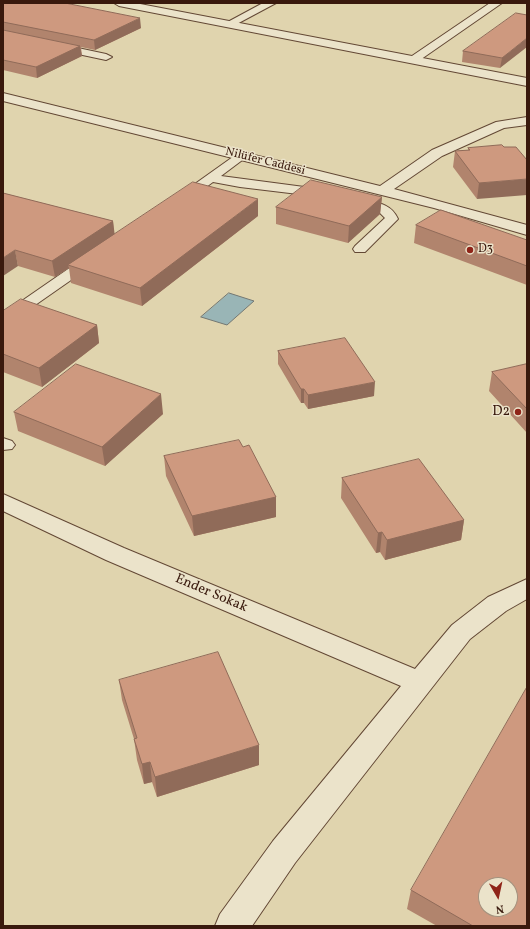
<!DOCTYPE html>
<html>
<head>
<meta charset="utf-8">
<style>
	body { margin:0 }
	#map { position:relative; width:530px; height:929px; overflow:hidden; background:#e0d4ae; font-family:Vollkorn,serif }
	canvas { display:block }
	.frame { position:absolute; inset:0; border:4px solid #39190d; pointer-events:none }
	.north { position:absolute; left:478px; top:877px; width:40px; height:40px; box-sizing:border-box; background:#ebe3ca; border:1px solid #a4927e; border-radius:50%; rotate:171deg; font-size:11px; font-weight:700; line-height:16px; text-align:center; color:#39190d }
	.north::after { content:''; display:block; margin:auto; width:14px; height:18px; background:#8f2418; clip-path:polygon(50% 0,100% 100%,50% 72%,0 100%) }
</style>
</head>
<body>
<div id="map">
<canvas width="530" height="929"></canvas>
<div class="frame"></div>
<div class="north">N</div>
</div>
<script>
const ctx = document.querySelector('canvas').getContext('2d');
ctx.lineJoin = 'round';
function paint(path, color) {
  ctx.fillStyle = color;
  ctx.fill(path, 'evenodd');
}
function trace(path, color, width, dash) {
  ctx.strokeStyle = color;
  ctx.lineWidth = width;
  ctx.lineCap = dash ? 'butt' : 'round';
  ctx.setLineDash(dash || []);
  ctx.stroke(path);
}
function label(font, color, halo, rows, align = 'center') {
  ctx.font = font + ' Vollkorn,serif';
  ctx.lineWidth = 3;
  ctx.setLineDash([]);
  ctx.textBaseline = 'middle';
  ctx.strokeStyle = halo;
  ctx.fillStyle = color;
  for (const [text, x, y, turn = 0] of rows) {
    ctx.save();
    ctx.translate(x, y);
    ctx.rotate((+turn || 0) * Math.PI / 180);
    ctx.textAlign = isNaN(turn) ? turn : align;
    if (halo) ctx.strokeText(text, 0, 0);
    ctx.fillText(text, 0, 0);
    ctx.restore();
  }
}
const water = new Path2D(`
	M 229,293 L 254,301 L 227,325 L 201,317 Z`);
paint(water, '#99b5b6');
trace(water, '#737772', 1);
const service = new Path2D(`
	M 241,153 L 245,154 L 247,156 L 245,158 L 221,176 L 327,190 L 329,193 L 323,197 L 240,187 L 213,182 L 186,202 L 178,202 L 176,199 L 178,196 L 237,154 Z
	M 357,198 C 373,202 391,202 398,219 L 365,252 L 355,252 L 353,249 L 355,246 L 385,218 L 378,211 L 353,205 L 351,202 L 353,199 Z
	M 89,257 L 94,258 L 96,261 L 94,264 L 8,324 L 3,325 L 3,314 L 84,258 Z
	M 3,438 L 12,441 L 15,445 L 12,449 L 3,450 Z`);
const minor = new Path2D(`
	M 263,3 L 276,3 L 233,26 L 225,26 L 224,24 Z
	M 490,3 L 502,3 L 417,62 L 409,62 L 407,60 L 409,58 Z
	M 3,32 L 106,54 L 112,57 L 106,60 L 3,38 Z
	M 3,494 L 124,548 L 415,669 L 452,625 L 488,597 L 527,579 L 527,599 L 506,611 L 470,639 L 295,863 L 252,926 L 215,926 L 220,914 L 273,841 L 401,686 L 106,560 L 3,511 Z`);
const tertiary = new Path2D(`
	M 114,3 L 135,3 L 527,78 L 527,86 L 119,6 Z
	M 3,93 L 380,186 L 432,150 L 496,122 L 527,117 L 527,125 L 504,128 L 442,156 L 394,189 L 527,225 L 527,235 L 434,208 L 3,101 Z`);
trace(service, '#634835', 2);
trace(minor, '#634835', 2);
trace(tertiary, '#634835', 2);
paint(service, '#ebe3ca');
paint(minor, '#ebe3ca');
paint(tertiary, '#ebe3ca');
paint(new Path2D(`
	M 3,3 L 141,28 L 95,50 L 81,47 L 82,56 L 37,78 L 3,70 Z
	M 527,15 L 500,68 L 462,62 L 463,51 Z
	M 502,145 L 477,199 L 453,167 L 455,151 L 468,150 L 468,148 Z
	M 3,193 L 113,221 L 114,234 L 258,216 L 142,306 L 71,283 L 69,268 L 55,277 L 18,266 Z
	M 382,197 L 380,214 L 348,243 L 276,224 L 276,207 Z
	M 416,225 L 527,240 L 527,285 L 414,243 Z
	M 3,311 L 97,325 L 99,343 L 42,387 L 3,372 Z
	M 278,351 L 374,396 L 308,409 L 304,403 L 301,403 L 278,364 Z
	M 527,364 L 527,433 L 489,391 L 492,372 Z
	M 14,412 L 163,414 L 105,466 L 18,431 Z
	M 243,447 L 276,497 L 276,517 L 194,536 L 166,476 L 164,456 Z
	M 342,478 L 464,520 L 461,540 L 385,560 L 380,552 L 376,553 L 341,498 Z
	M 119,680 L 259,765 L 157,797 L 152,782 L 144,784 L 137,760 L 134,739 L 122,700 Z
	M 411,890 L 527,926 L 437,926 L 407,909 Z`), '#b1846d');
paint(new Path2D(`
	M 140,18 L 141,28 L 95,50 L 94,40 Z
	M 527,38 L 527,47 L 500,68 L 502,58 Z
	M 80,46 L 82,56 L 37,78 L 36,67 Z
	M 527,179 L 527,195 L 477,199 L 479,183 Z
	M 382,197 L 380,214 L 348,243 L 349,226 Z
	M 258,199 L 258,216 L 142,306 L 140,288 Z
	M 113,221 L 115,237 L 68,265 L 69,268 L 55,277 L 52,261 Z
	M 15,250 L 18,266 L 3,276 L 3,258 Z
	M 97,325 L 99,343 L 42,387 L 39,368 Z
	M 375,382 L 374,396 L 308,409 L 308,395 Z
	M 301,389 L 304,389 L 304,403 L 301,403 Z
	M 161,394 L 163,414 L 105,466 L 102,447 Z
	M 276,497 L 276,517 L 194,536 L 192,516 Z
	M 464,520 L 461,540 L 385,560 L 387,540 Z
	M 382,532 L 380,552 L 376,553 L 378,533 Z
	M 259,745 L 259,765 L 157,797 L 155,777 Z
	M 150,762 L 152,782 L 144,784 L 142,764 Z`), '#906b59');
const building = new Path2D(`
	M 3,3 L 65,3 L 140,18 L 94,40 L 3,22 Z
	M 516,13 L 527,15 L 527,38 L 502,58 L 463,51 Z
	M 3,30 L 80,46 L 36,67 L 3,60 Z
	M 502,145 L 504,147 L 516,147 L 527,160 L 527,179 L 479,183 L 455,151 L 470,150 L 468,148 Z
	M 311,180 L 382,197 L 349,226 L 276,207 Z
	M 193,182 L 258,199 L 140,288 L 68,265 Z
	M 3,193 L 113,221 L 52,261 L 15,250 L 3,258 Z
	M 441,210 L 527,240 L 527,266 L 416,225 Z
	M 21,299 L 97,325 L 39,368 L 3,354 L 3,311 Z
	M 345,338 L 375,382 L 308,395 L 304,389 L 301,389 L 278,351 Z
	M 76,364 L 161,394 L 102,447 L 14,412 Z
	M 527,364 L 527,409 L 492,372 Z
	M 239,440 L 243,447 L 249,445 L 276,497 L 192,516 L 164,456 Z
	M 419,459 L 464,520 L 387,540 L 382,532 L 378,533 L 342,478 Z
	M 218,652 L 259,745 L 155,777 L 150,762 L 142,764 L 134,739 L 137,738 L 119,680 Z
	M 527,687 L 527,926 L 473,926 L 411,890 ZM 486,885 L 510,885 L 510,909 L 486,909 Z`);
paint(building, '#ce997f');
trace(building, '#906b59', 1);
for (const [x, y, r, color] of [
	[470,250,4,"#8f2418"],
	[518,412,4,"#8f2418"]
]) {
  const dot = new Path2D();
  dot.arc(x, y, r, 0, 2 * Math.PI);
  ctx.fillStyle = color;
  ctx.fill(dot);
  trace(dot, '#ebe3ca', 1.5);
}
label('12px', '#39190d', '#ebe3ca', [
	["Nilüfer Caddesi",265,162,14]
]);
label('12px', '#39190d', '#ebe3ca', [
	["D3",478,250]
], 'left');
label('14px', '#39190d', '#ebe3ca', [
	["D2",510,412]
], 'right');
label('14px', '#39190d', '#ebe3ca', [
	["Ender Sokak",211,594,23]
]);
</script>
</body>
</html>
